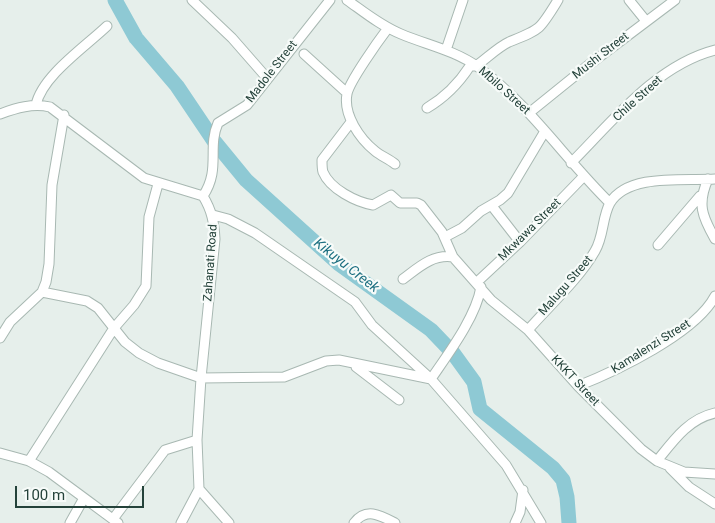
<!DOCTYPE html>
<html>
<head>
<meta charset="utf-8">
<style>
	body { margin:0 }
	#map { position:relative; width:715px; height:523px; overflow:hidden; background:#e6efeb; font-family:Roboto,sans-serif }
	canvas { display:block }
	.scale { position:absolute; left:15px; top:486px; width:129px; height:22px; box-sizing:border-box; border:2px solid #24423a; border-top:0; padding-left:6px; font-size:15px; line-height:18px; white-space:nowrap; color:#24423a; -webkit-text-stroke:4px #f7fbf9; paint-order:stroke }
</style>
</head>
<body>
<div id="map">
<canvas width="715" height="523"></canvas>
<div class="scale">100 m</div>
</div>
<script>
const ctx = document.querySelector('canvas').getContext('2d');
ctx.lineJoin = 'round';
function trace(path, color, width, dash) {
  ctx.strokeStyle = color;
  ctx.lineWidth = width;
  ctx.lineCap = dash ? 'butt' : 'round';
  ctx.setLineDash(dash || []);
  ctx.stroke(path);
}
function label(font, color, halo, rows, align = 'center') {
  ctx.font = font + ' Roboto,sans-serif';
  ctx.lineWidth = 4.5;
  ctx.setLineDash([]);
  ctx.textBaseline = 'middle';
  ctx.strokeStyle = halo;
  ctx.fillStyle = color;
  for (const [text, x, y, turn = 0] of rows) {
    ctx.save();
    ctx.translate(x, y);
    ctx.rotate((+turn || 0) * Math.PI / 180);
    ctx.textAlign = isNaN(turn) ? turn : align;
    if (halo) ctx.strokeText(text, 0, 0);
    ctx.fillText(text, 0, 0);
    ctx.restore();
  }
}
trace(new Path2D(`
	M 115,0 L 136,38 L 177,86 L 214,141 L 246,180 L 339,264 L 431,330 L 453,353 L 474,382 L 480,409 L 553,468 L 563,480 L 567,497 L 569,523`), '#8ec9d4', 15);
const street = new Path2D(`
	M 192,0 L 232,38 L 267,78
	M 347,0 C 364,12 381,26 401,34 C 427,45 454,50 478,67 C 529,104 565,159 610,203
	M 629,0 L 646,21
	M 388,28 C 379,40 349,82 347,94 C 343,115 360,139 375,151 C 381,156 389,159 395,164
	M 446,50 L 463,0
	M 304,54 L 347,93
	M 36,105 C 42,76 85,47 107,26
	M 427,108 C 444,98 459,83 470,66 L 476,66 C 486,59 498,47 509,42 C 541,29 539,31 558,0
	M 529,113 L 586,67 L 675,0
	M 0,114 C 16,108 33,103 50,107 L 144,178 L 203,196 C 212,211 214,222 215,239 L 201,378 L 197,440 L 199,489 L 229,523
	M 351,122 L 322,160 C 322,163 322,169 323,172 C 330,189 356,202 373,205 L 391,195 L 400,203 L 417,203 L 421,205 L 442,232 L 453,257
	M 571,163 C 612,122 656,65 715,50
	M 708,179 C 697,204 702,216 715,239
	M 203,196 C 221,169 207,148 218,123 L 247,105 L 330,0
	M 492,206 L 520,242
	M 213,215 L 228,219 L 255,233 L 355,302 L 372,325 L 431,379 L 506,465 L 541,523
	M 445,237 L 462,228 L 481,211 L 500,200 L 508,193 L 545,131
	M 658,245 L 700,196
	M 403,279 C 418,268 432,254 453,257 L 491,300 L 528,330 L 578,386 L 641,449 L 657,461 L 684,472 L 715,474
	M 476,283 L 520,242 L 583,177
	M 42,292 L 87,301 L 98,308 L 125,342 L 139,353 L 158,363 L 201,378 L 284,377 L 326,361 L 339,360 L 431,379 C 448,354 476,317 481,287
	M 528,330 C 549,306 579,279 595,251 C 604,236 602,217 610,203 C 628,173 685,181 715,179
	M 0,338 L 10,322 L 42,292 L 46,282 L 49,264 L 52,185 L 64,115
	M 356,367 L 399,400
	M 578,386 C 616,371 696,333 715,296
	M 0,453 L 29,461 L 49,472 L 118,523
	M 29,461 L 114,328 L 134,305 L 146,286 L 149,217 L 158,184
	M 657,461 C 673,441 688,419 715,413
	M 670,468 L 689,487 L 715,504
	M 113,519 L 165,450 L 197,440
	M 70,523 L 84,498
	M 181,523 L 199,489
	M 354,523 C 366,507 380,515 395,523
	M 515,523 L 520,512 L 523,490`);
trace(street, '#a8b8b2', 11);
trace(street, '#fff', 9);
label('12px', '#24423a', '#f7fbf9', [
	["Mushi Street",601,56,-38],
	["Madole Street",272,72,-52],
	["Mbilo Street",504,91,42],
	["Chile Street",638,99,-42],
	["Mkwawa Street",530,230,-45],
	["Zahanati Road",211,263,-86],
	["Malugu Street",566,286,-49],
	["Kamalenzi Street",651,347,-32],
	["KKKT Street",575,381,47]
]);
label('italic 14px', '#1c6f80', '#f7fbf9', [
	["Kikuyu Creek",346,266,38]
]);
</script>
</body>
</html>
